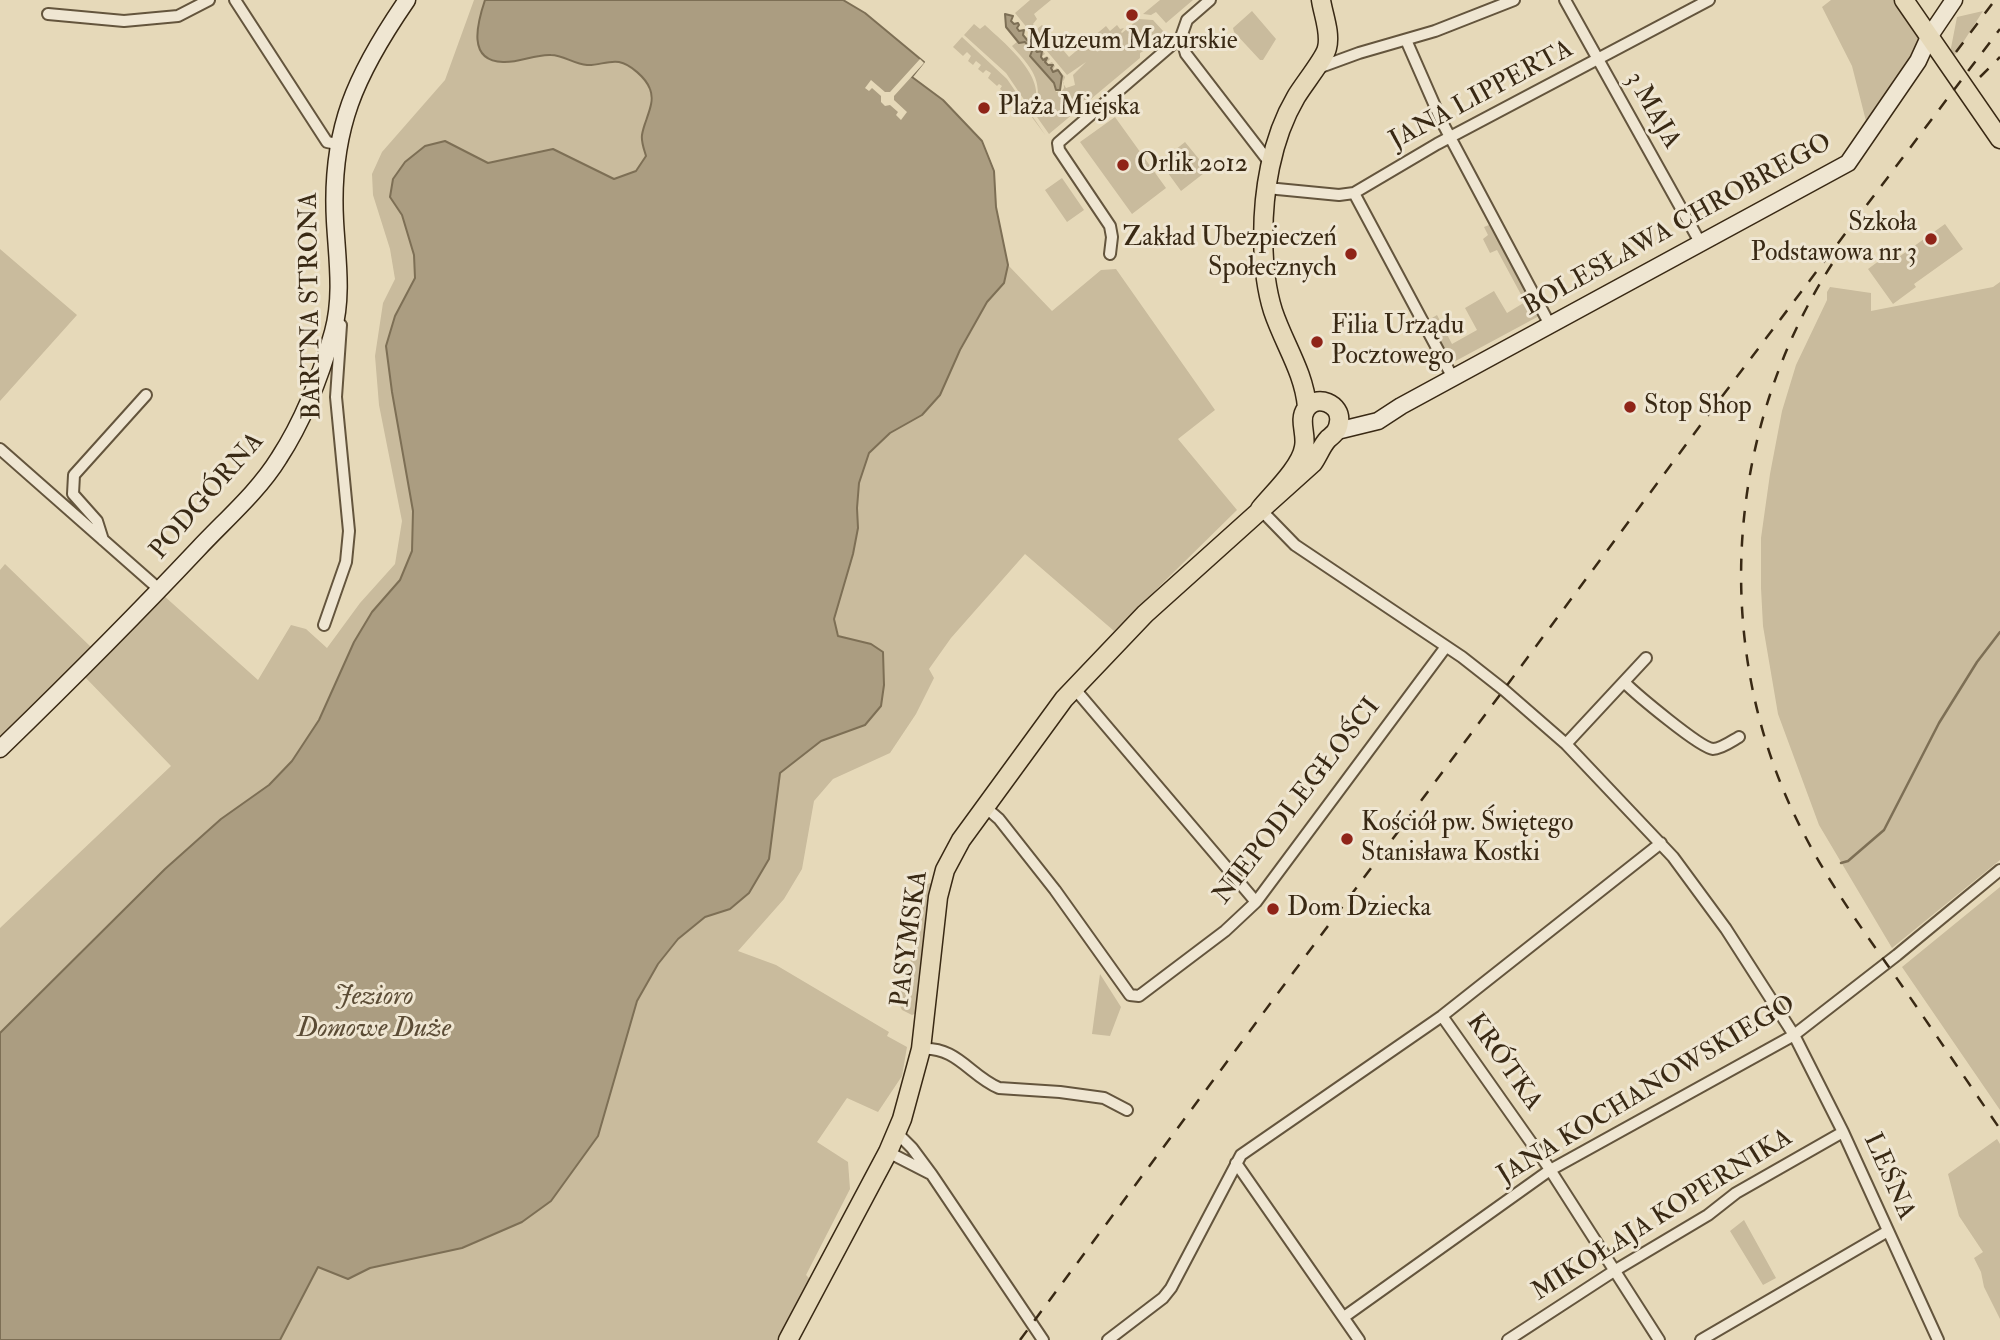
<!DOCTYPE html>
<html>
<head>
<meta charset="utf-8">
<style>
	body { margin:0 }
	canvas { display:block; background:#e6d9b9 }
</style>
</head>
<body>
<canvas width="2000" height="1340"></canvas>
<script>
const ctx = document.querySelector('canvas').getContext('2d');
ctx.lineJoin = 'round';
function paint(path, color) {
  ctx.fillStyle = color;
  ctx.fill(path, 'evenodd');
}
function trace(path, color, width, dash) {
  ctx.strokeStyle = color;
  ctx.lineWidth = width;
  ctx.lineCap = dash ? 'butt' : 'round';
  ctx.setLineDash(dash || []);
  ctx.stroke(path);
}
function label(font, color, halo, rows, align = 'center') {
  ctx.font = font + ' "IM FELL Double Pica",serif';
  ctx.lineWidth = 6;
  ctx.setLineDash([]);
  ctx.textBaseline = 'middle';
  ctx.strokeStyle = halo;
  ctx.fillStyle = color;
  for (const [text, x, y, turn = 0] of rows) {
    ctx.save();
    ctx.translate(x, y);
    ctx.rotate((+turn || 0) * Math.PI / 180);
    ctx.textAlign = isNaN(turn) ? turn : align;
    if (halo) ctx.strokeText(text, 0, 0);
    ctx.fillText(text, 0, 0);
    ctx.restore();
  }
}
paint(new Path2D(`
	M 474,0 L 485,0 L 482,10 L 505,63 L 528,57 L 553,55 L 586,65 L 618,61 L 638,72 L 651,89 L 650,111 L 645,120 L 642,138 L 646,156 L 636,171 L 614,179 L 553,149 L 488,164 L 445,141 L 425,146 L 405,162 L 393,178 L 390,197 L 402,215 L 414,255 L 415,278 L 406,298 L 392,392 L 413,511 L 412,551 L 400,580 L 372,612 L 354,642 L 319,720 L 292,761 L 269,785 L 221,819 L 165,869 L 0,1033 L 0,928 L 171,766 L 83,675 L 163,595 L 258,680 L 291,625 L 306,629 L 327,648 L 360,603 L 395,564 L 402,521 L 379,405 L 375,356 L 383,303 L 395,279 L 390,249 L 373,195 L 372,174 L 382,152 L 445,80 Z
	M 1030,0 L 1051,0 L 1034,14 L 1037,19 L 1033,24 L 1037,29 L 1042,25 L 1069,57 L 1106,26 L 1110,31 L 1117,25 L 1120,29 L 1124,28 L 1121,32 L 1122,33 L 1139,19 L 1153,20 L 1164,32 L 1157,38 L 1159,42 L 1150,50 L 1147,49 L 1140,53 L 1140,58 L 1049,134 L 1037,117 C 1040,79 1038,75 1012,46 L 1018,41 L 1025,42 L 1032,51 L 1031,56 L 1054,83 L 1056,92 L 1062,91 L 1064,88 L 1063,76 L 1058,71 L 1053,72 L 1051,68 L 1052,64 L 1048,66 L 1041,56 L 1042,51 L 1037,52 L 1026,39 L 1030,35 L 1032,38 L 1030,40 L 1034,40 L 1039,46 L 1036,48 L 1037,50 L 1041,48 L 1045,54 L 1042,56 L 1043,58 L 1047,56 L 1050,59 L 1047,62 L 1048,64 L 1052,62 L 1055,66 L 1053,70 L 1057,68 L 1065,77 L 1063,83 L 1066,88 L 1075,85 L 1073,75 L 1086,62 L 1067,75 L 1036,38 L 1038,35 L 1036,33 L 1033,35 L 1015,13 Z
	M 1160,0 L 1193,0 L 1166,23 L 1156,12 L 1151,15 L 1143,14 Z
	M 1831,0 L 1902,0 L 1924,40 L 1868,129 L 1852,66 L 1822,7 Z
	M 1252,11 L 1276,39 L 1263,60 L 1260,60 L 1234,32 L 1233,28 Z
	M 1983,11 L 1955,55 L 1950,53 L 1957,17 Z
	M 974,24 L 980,29 L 985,25 C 1004,43 1047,76 1034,106 L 1029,107 L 1006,73 L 964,35 Z
	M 962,37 L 1007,79 L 1046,136 L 1031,116 L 1000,89 L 1002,86 L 999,84 L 997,86 L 988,78 L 991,73 L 986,70 L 983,73 L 978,69 L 981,65 L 976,61 L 973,65 L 968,61 L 971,56 L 967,52 L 963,56 L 953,47 Z
	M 1115,117 L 1166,188 L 1132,214 L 1080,142 Z
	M 1185,142 L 1208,170 L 1181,191 L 1160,162 Z
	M 1062,178 L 1084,210 L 1067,222 L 1045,190 Z
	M 1945,224 L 1963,249 L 1914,284 L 1916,287 L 1893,304 L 1868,269 L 1891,252 L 1896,259 Z
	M 1489,225 L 1541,315 L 1450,364 L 1427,321 L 1437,315 L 1452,344 L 1477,330 L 1465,308 L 1494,291 L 1507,313 L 1525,302 L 1497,250 L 1490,253 L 1483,239 L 1488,235 L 1484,227 Z
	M 0,249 L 77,315 L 0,401 Z
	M 1008,265 L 1052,311 L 1101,270 L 1116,269 L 1215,410 L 1178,439 L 1237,510 L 1114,631 L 1025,554 L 951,638 L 929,669 L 934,678 L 916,714 L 890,753 L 833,779 L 814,801 L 802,869 L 784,899 L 738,951 L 776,965 L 889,1032 L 887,1036 L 907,1047 L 902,1076 L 878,1112 L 847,1098 L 817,1142 L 848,1162 L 850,1189 L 806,1275 L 811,1280 L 778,1340 L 280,1340 L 318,1267 L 348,1279 L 598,1136 L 637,1001 L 658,964 L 678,939 L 705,917 L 730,909 L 749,893 L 769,859 L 780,773 L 821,741 L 865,725 L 834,619 L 858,528 L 857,508 L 859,483 L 869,453 L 890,433 L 922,415 L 940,395 L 952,367 L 987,302 L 1004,283 Z
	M 2000,282 L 2000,860 L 1892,948 L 1819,825 L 1778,714 L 1763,626 L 1761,588 L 1761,538 L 1770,474 L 1782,411 L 1796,365 L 1827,300 L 1827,292 L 1830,287 L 1871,293 L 1871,311 L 1993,287 Z
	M 5,564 L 91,647 L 2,740 L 0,738 L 0,570 Z
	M 930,883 L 932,885 L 919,1012 L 912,1015 L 902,1010 L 899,1004 L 902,979 L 913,955 L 922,887 Z
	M 2000,887 L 2000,1110 L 1902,967 Z
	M 1100,974 L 1121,1007 L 1110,1036 L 1092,1034 Z
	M 1997,1139 L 2000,1144 L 2000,1319 L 1984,1287 L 1981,1272 L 1974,1258 L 1983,1252 L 1959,1216 L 1948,1174 Z
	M 1744,1220 L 1776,1278 L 1763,1285 L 1730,1231 Z`), '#c9bb9d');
const water = new Path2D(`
	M 485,0 L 843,0 L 865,13 L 924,62 L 912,77 L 943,100 L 982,141 L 994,171 L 996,207 L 1008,265 L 1004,283 L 987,302 L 960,350 L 940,395 L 922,415 L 890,433 L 869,453 L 859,483 L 857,508 L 858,528 L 853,554 L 834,619 L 838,636 L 871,644 L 883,652 L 884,685 L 881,706 L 865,725 L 821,741 L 780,773 L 769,859 L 749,893 L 730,909 L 705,917 L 678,939 L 658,964 L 637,1001 L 598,1136 L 551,1201 L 522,1222 L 462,1248 L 370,1268 L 348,1279 L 318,1267 L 280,1340 L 0,1340 L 0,1033 L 165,869 L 221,819 L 269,785 L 292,761 L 319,720 L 354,642 L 372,612 L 400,580 L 412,551 L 413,511 L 392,392 L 386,346 L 395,316 L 415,278 L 414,255 L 402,215 L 390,197 L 393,179 L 405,162 L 425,146 L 445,141 L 488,163 L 553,149 L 614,179 L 636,171 L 646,156 C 644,149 641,142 642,135 C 644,120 656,104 650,89 C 646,78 630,64 619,62 C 609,60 597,66 587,65 C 574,64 563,55 551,55 C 535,54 519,63 503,62 C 467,61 477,24 485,0 Z
	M 1005,14 L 1013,16 L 1011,21 L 1014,24 L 1018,23 L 1019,25 L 1017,28 L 1019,31 L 1024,30 L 1023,35 L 1037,52 L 1042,51 L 1041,57 L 1043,60 L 1047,58 L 1045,62 L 1048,65 L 1053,65 L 1051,68 L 1053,72 L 1058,70 L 1062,76 L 1060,90 L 1056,90 L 1054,83 L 1030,56 L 1032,51 L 1025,42 L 1019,43 L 1006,27 Z`);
paint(water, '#ab9d81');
trace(water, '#7d6f55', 2);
paint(new Path2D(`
	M 920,59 L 924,63 L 894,96 L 894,100 L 907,112 L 901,120 L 896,115 L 898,112 L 890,105 L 885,106 L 881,102 L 881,96 L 872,88 L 869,91 L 865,88 L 871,80 L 885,92 L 890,92 Z`), '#e6d9b9');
trace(new Path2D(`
	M 1841,863 L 1848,861 L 1884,830 L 1939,723 L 1977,662 L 2000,632`), '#7d6f55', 2.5);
const street = new Path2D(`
	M 235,0 L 327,142 L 337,144
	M 1565,0 L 1701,244
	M 48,14 L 124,21 L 178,16 L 209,0
	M 1181,37 L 1186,54 L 1266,158 L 1272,159
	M 1181,37 L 1187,20 L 1210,0
	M 1406,40 L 1442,122 L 1550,325
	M 1318,68 L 1359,53 L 1435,31 L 1514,0
	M 1267,188 L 1339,195 L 1354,193 L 1437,144 L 1709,0
	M 1354,193 L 1453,378
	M 1110,254 L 1112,237 L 1110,226 L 1059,150 L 1058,143 L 1181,37
	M 0,449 L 160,590
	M 1260,509 L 1295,545 L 1462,657 L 1504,690 L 1566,744 L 1673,857 L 1726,929 L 1794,1035 L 1843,1132 L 1938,1340
	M 103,540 L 97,521 L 73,494 L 74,475 L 146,395
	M 324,625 L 346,562 L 349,531 L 336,397 L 341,325
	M 1624,682 C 1636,694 1700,748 1713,749 C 1721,749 1732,741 1739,737
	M 1074,688 L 1256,902
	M 1566,744 L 1646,658
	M 984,806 L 999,819 L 1055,890 L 1130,995 L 1139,996 L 1225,931 L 1256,902 L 1445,648
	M 1442,1016 L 1547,1165 L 1659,1340
	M 921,1049 C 957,1046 970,1076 999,1088 L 1060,1092 L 1104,1098 L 1127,1110
	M 897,1133 L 912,1148 L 932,1175 L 1043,1340
	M 888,1152 L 929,1173
	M 1236,1163 L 1359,1340
	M 1344,1317 L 1550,1170 L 1794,1035 L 1897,955 L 2000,870
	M 1108,1340 L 1163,1298 L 1171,1288 L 1241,1155 L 1442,1016 L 1661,843
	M 1508,1340 L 1614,1271 L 1708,1215 L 1736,1193 L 1843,1132
	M 1701,1340 L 1888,1231`);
const secondary = new Path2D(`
	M 1337,431 L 1378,421 L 1401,406 L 1848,163 L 1918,61 L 1929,37 L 1954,0
	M 0,749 C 67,684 133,618 198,549 C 225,520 258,492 279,458 C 303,421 321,375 333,332 C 343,296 337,258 335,221 C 330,129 356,74 407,0`);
const primary = new Path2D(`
	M 1904,0 L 2000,139
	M 1307,407 C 1304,372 1284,344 1273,311 C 1260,270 1261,210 1270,167 C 1275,143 1283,119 1296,97 C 1303,85 1325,58 1327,48 C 1331,33 1323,14 1321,0
	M 788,1340 L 888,1152 L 902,1119 L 921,1049 L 938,897 L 945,870 L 961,840 L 1064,699 L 1145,614 L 1313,463 C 1318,456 1322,445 1328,439 C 1334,434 1338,431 1339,422 C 1342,404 1316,393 1306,409 C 1298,420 1307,434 1304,447 C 1301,467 1273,493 1260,509`);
trace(street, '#64553d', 14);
trace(secondary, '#392914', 19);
trace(primary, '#392914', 21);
trace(street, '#efe6d2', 10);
trace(secondary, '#efe6d2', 16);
trace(primary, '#e6d9b9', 18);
trace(new Path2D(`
	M 1956,52 L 1995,0
	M 1980,77 L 2000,57
	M 1832,264 C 1723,434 1710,655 1804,834 C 1827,879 1857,922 1886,963 C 1925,1018 1962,1074 2000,1129
	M 1020,1340 L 1708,415 L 2000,29`), '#392914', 2.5, [12, 12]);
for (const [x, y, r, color] of [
	[1132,15,7,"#8f2418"],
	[984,108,7,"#8f2418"],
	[1123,165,7,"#8f2418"],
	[1931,239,7,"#8f2418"],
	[1351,254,7,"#8f2418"],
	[1317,342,7,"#8f2418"],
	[1630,407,7,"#8f2418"],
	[1347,839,7,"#8f2418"],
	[1273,909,7,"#8f2418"]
]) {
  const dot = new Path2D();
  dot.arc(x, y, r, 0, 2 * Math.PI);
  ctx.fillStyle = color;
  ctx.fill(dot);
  trace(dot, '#efe6d2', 2.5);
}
label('26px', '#392914', '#efe6d2', [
	["Muzeum Mazurskie",1132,42,"center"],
	["Plaża Miejska",998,108],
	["Orlik 2012",1137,165],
	["Szkoła",1917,224,"right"],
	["Podstawowa nr 3",1917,254,"right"],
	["Zakład Ubezpieczeń",1337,239,"right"],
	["Społecznych",1337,269,"right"],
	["Filia Urządu",1331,327],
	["Pocztowego",1331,357],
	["Stop Shop",1644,407],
	["Kościół pw. Świętego",1361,824],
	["Stanisława Kostki",1361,854],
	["Dom Dziecka",1287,909]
], 'left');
label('26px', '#392914', '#efe6d2', [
	["JANA LIPPERTA",1482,96,-28],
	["3 MAJA",1652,111,60],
	["BOLESŁAWA CHROBREGO",1678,226,-29],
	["BARTNA STRONA",312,306,-91],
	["PODGÓRNA",208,497,-49],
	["NIEPODLEGŁOŚCI",1298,802,-52],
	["PASYMSKA",911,939,-82],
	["KRÓTKA",1503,1063,55],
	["JANA KOCHANOWSKIEGO",1647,1091,-31],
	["LEŚNA",1888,1177,66],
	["MIKOŁAJA KOPERNIKA",1663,1216,-32]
]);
label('italic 28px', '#5b4c35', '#efe6d2', [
	["Jezioro",374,998],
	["Domowe Duże",374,1030]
]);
</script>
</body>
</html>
